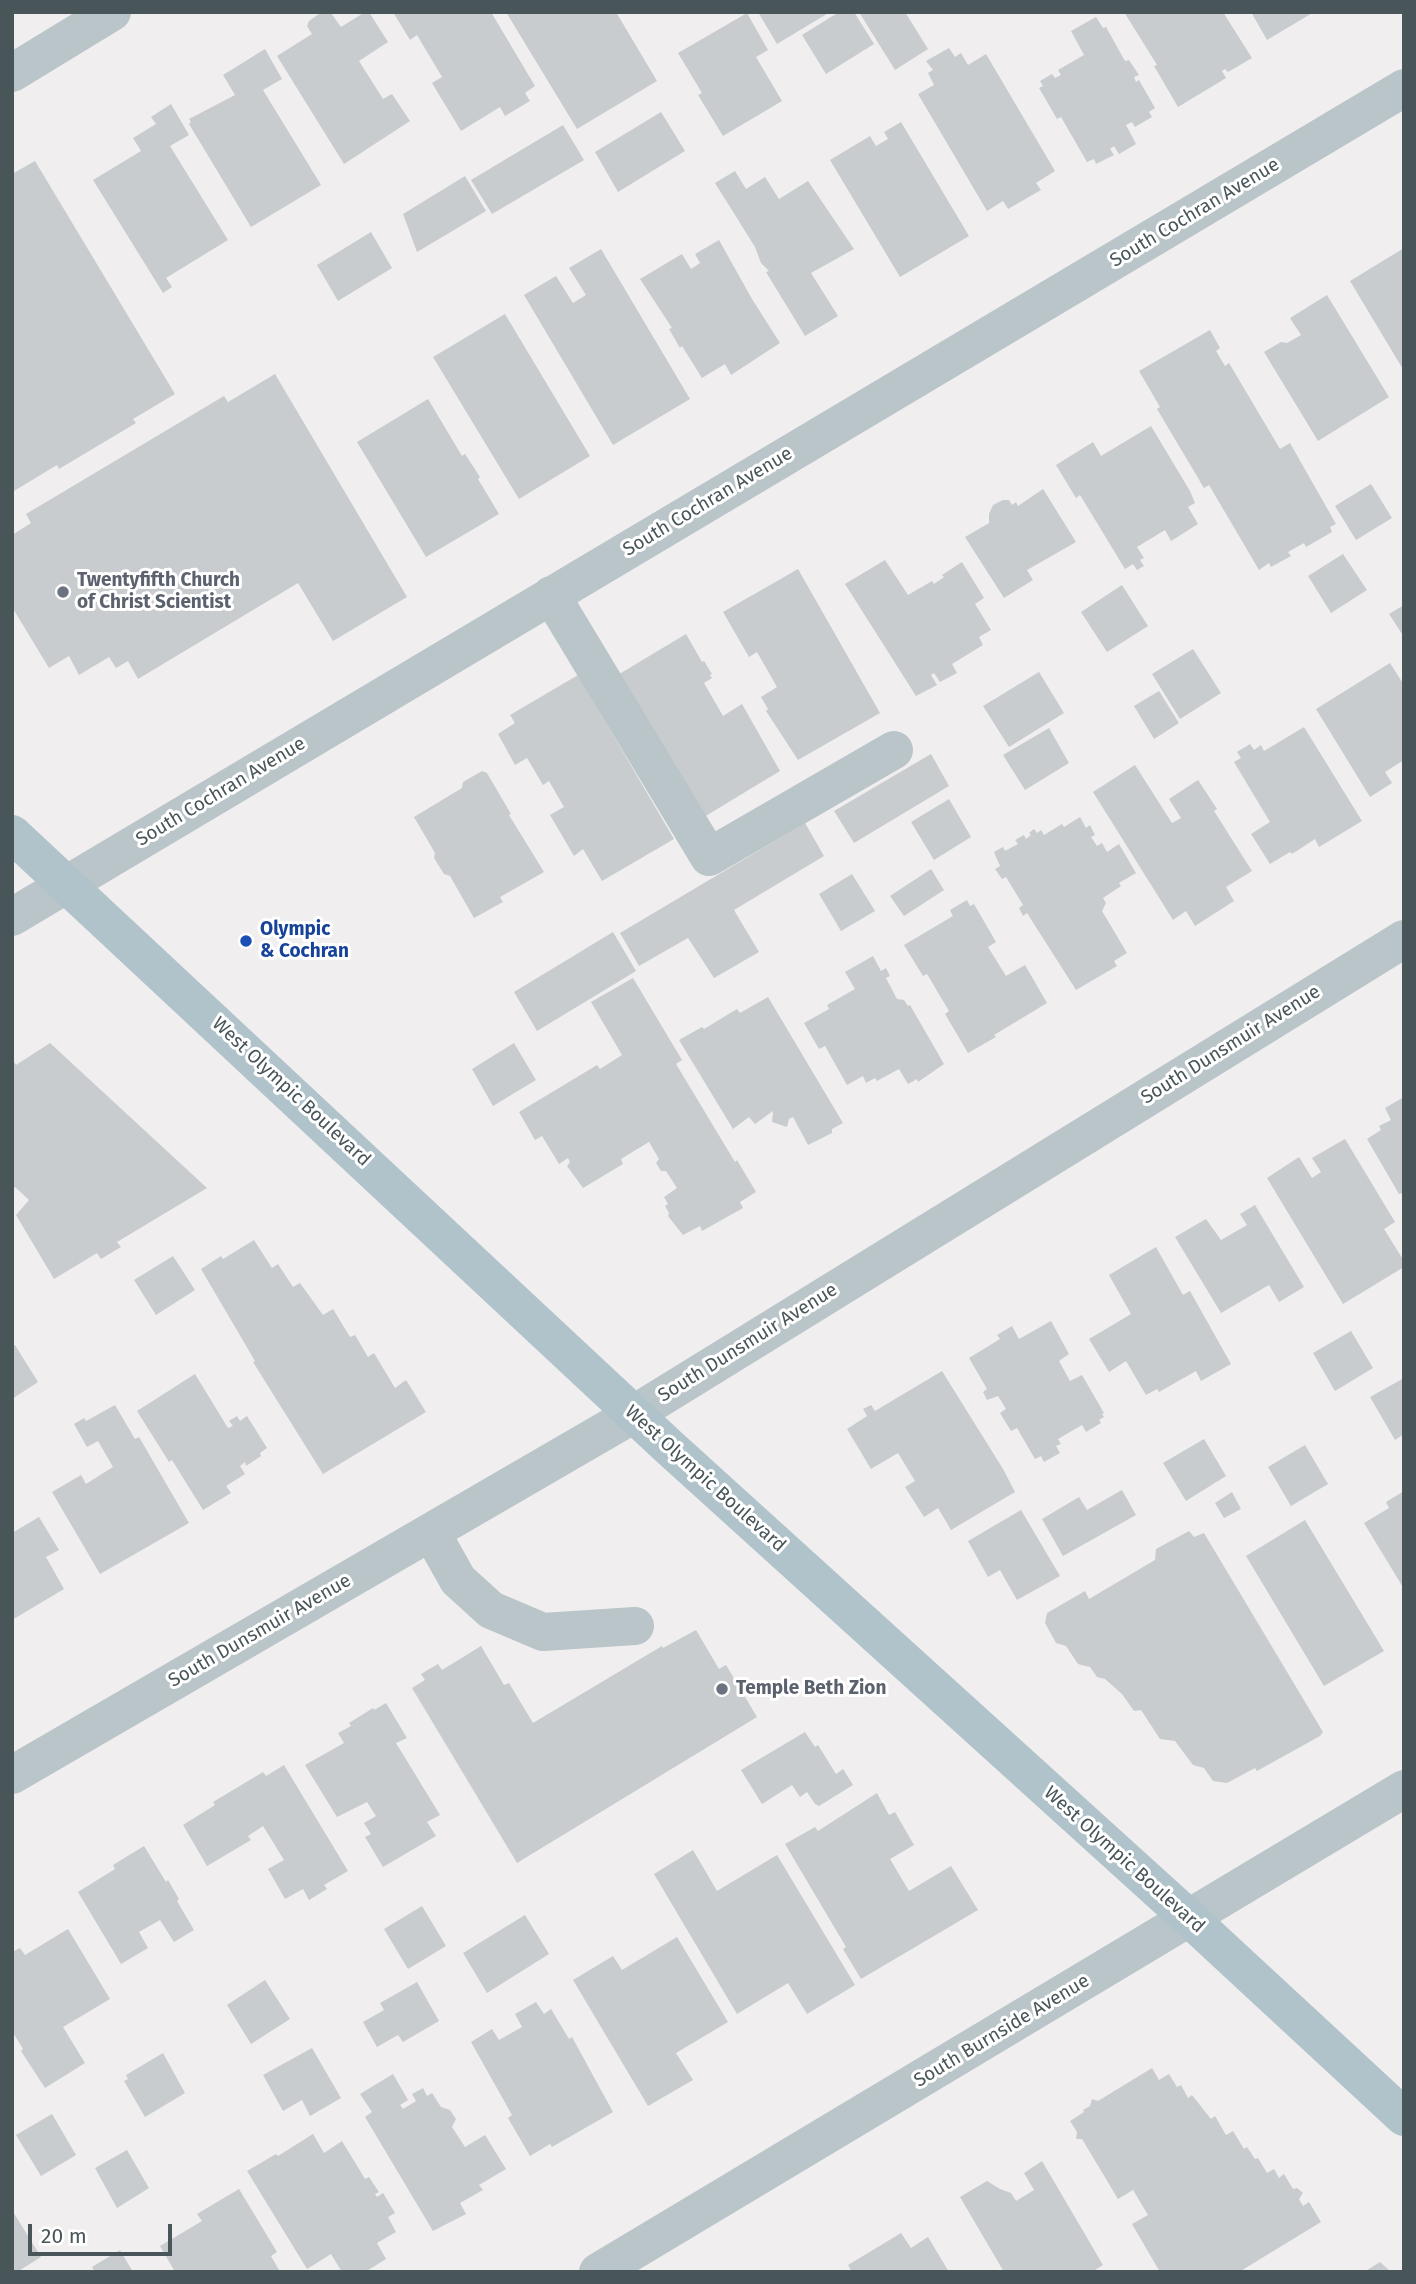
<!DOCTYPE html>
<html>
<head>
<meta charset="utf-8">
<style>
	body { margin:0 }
	#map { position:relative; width:1416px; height:2284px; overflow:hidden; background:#f0eeee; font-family:"Fira Sans",sans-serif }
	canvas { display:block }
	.frame { position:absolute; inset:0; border:14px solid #485559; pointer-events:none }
	.scale { position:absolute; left:28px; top:2224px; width:144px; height:32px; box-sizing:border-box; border:4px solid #485559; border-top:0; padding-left:9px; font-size:21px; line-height:24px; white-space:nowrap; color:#485559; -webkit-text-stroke:5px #fff; paint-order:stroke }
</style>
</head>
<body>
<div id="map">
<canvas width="1416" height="2284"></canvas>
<div class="frame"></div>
<div class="scale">20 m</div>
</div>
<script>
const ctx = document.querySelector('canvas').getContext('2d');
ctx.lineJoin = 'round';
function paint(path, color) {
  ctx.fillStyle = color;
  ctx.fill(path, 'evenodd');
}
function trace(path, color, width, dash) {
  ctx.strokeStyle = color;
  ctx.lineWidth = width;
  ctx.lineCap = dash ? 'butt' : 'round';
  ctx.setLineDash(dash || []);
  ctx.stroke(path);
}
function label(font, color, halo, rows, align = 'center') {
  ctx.font = font + ' "Fira Sans",sans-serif';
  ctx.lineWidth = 6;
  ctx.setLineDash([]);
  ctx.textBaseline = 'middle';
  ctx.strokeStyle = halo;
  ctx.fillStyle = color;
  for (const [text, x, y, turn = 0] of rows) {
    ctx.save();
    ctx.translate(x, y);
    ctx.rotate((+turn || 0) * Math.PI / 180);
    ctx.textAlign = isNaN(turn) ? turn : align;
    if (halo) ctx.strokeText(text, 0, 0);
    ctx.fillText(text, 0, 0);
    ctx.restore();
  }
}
paint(new Path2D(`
	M 322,12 L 331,13 L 341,27 L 365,12 L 369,12 L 388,42 L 359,61 L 383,99 L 392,94 L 410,121 L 344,164 L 277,56 L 312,34 L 307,26 L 309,21 Z
	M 393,12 L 491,12 L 535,86 L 525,93 L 530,101 L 505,116 L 500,107 L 461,131 L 432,83 L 442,77 L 417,35 L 410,40 Z
	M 506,12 L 616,12 L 657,81 L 577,129 Z
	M 758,12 L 830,12 L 777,44 Z
	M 839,12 L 854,12 L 874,44 L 826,74 L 802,35 Z
	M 859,12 L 905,12 L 928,49 L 895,70 Z
	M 1124,12 L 1223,12 L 1252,58 L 1228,72 L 1225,69 L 1222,71 L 1226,78 L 1178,107 L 1154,66 L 1157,65 Z
	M 1251,12 L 1314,12 L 1267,40 Z
	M 747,13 L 768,50 L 756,57 L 782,101 L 723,136 L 698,95 L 702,93 L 678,53 Z
	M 1096,17 L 1103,28 L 1106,27 L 1125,61 L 1129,60 L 1139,75 L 1134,77 L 1136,82 L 1139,80 L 1155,108 L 1149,112 L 1152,117 L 1135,127 L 1132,122 L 1126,125 L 1136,144 L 1119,154 L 1114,146 L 1110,149 L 1114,155 L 1096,164 L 1094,159 L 1087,162 L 1061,117 L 1057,119 L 1039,88 L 1043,86 L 1040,81 L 1052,74 L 1055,78 L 1061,75 L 1058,70 L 1084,55 L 1071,31 Z
	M 949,48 L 955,57 L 961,53 L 968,65 L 986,54 L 1055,171 L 1036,183 L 1041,190 L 1008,209 L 1003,201 L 987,211 L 918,94 L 934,85 L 928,73 L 933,70 L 926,61 Z
	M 265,49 L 282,79 L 263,90 L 321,185 L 251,227 L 189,124 L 191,122 L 189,119 L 235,95 L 223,75 Z
	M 171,104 L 189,135 L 170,146 L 228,240 L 166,278 L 172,287 L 163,293 L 93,180 L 141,151 L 133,138 L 156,124 L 151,117 Z
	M 661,112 L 685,151 L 618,192 L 595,152 Z
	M 901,122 L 969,236 L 900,277 L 830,160 L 870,136 L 876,146 L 888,139 L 884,132 Z
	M 563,125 L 584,160 L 492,214 L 471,180 Z
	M 35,161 L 175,394 L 133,419 L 136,423 L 59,469 L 57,465 L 14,491 L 12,174 Z
	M 735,171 L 746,189 L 765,177 L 779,199 L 808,181 L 854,249 L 811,273 L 838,316 L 805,336 L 766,272 L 769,271 L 761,263 L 755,247 L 715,183 Z
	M 465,176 L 486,211 L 417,252 L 403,214 Z
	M 371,232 L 392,268 L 338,301 L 317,265 Z
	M 719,240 L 752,299 L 780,343 L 731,375 L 725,364 L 702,378 L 682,346 L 680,348 L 669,329 L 672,328 L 640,279 L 682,254 L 691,269 L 700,263 L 695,254 Z
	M 1404,248 L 1404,371 L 1350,281 Z
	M 601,249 L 690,399 L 613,445 L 524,295 L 556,276 L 573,303 L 586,295 L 569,268 Z
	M 1327,295 L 1389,397 L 1318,441 L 1264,352 L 1281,342 L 1287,343 L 1301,335 L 1290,318 Z
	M 505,314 L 590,456 L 519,499 L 433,357 Z
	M 1210,330 L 1220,348 L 1216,351 L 1225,366 L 1229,363 L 1280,449 L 1290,443 L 1336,524 L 1330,527 L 1332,532 L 1306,547 L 1304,543 L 1288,552 L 1291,556 L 1271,567 L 1269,563 L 1259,570 L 1209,485 L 1204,488 L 1157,409 L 1160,407 L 1139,371 Z
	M 275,374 L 407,597 L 333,641 L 298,583 L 138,679 L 128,661 L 116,668 L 109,657 L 79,675 L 69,656 L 49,668 L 12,607 L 12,563 L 14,562 L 12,535 L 31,523 L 26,514 L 224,396 L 228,402 Z
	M 428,399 L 462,456 L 465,454 L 480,477 L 478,479 L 499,514 L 426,557 L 357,442 Z
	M 1151,426 L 1190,491 L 1195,503 L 1188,507 L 1198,524 L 1171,541 L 1165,530 L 1137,547 L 1144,558 L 1140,560 L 1144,566 L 1137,570 L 1133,564 L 1125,569 L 1080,495 L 1076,498 L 1056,465 L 1093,442 L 1101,456 Z
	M 1371,484 L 1392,518 L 1356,540 L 1335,506 Z
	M 1043,489 L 1076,542 L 1027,570 L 1033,580 L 1004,598 L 965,537 L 989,523 L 989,514 L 993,505 L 1003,500 L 1009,500 L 1012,505 L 1016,502 L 1018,506 Z
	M 1343,554 L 1367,590 L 1331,613 L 1308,576 Z
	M 885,560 L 908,595 L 932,581 L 934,584 L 944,577 L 942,575 L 962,562 L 984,598 L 975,604 L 991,630 L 979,637 L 983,645 L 952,664 L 957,673 L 940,682 L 934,673 L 931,675 L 937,685 L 916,696 L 845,584 Z
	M 798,569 L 880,713 L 798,760 L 766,711 L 768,709 L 761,697 L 777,687 L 757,652 L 749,657 L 723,612 Z
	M 1122,585 L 1148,626 L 1107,652 L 1081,612 Z
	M 1404,605 L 1404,637 L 1389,614 Z
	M 686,634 L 702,662 L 704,661 L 712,674 L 710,675 L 712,678 L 704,683 L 723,716 L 742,704 L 780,771 L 699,820 L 611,679 Z
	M 1193,649 L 1221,693 L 1180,719 L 1152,674 Z
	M 1390,663 L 1404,685 L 1404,760 L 1385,772 L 1392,783 L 1370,797 L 1316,709 Z
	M 1039,672 L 1064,713 L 1009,747 L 983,706 Z
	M 578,675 L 674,839 L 602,881 L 583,849 L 574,856 L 550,815 L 564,807 L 549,781 L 543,785 L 527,758 L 515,765 L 498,734 L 515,723 L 510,715 Z
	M 1159,691 L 1179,723 L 1154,739 L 1134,706 Z
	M 1304,727 L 1362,821 L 1319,847 L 1315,839 L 1292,854 L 1290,852 L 1270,864 L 1251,834 L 1270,822 L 1234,762 L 1241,758 L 1237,752 L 1250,744 L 1254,750 L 1261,745 L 1264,751 Z
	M 1049,728 L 1069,763 L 1025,790 L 1003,755 Z
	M 931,754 L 949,786 L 854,843 L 834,811 Z
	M 1135,765 L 1172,823 L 1181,818 L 1169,799 L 1198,780 L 1217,809 L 1214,811 L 1252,871 L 1226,887 L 1234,901 L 1195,926 L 1186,911 L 1173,920 L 1093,792 Z
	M 482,771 L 487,773 L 511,814 L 509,815 L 544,872 L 500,897 L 503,902 L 474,918 L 450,876 L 444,874 L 434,858 L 435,853 L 414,817 L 462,788 L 463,782 Z
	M 949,799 L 971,837 L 934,860 L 911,822 Z
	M 1080,817 L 1086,828 L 1090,825 L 1095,835 L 1091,837 L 1097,846 L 1102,843 L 1107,852 L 1119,844 L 1136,873 L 1119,883 L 1121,886 L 1103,898 L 1106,903 L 1102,911 L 1127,953 L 1114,961 L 1117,966 L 1076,990 L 1027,913 L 1023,916 L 1019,908 L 1023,905 L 1006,877 L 1002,879 L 995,869 L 1000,866 L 994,852 L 1003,847 L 1005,851 L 1018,844 L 1015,840 L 1024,835 L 1026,839 L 1031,835 L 1029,833 L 1034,829 L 1037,833 L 1041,830 L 1044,835 L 1062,824 L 1064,827 Z
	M 805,823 L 824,856 L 734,910 L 759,952 L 714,978 L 688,938 L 639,966 L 620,933 Z
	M 931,869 L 944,890 L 904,916 L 890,896 Z
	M 852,874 L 875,911 L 841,931 L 819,894 Z
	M 967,900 L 970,906 L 974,904 L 996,942 L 988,947 L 1006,976 L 1025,965 L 1047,1003 L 994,1035 L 996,1037 L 968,1053 L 945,1014 L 949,1011 L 927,974 L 923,976 L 904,945 L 953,916 L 950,910 Z
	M 613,932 L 636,971 L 537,1031 L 514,992 Z
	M 873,956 L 881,971 L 886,968 L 890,976 L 886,978 L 897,999 L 904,1000 L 908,1006 L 910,1005 L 944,1064 L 918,1082 L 917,1079 L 908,1084 L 899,1069 L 877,1081 L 875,1078 L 866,1083 L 863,1076 L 847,1085 L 825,1046 L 819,1049 L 804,1023 L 829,1009 L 827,1005 L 855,989 L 845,972 Z
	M 633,978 L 682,1060 L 676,1064 L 735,1162 L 737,1160 L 756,1192 L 740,1202 L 743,1208 L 702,1231 L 700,1226 L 683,1235 L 668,1216 L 669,1213 L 665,1206 L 668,1204 L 664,1197 L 677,1188 L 666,1171 L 661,1171 L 656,1163 L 659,1159 L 649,1142 L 621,1159 L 623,1164 L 583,1188 L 567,1166 L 570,1162 L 568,1158 L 559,1164 L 542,1136 L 535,1140 L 519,1112 L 597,1065 L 600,1069 L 622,1055 L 591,1002 Z
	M 768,997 L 843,1123 L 832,1129 L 832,1133 L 808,1145 L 793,1117 L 789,1119 L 787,1127 L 772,1122 L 773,1111 L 755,1124 L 749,1117 L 733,1129 L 679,1040 L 702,1027 L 704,1029 L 737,1009 L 740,1013 Z
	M 50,1043 L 207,1188 L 117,1242 L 121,1247 L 101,1259 L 97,1253 L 54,1279 L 16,1215 L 29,1200 L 15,1187 L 12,1190 L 12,1059 L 16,1065 Z
	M 514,1043 L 536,1080 L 493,1106 L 472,1069 Z
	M 1404,1097 L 1404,1197 L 1401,1193 L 1399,1194 L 1367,1139 L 1381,1130 L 1379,1126 L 1391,1120 L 1385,1108 Z
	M 1345,1139 L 1395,1222 L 1384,1229 L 1404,1261 L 1404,1267 L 1343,1304 L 1267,1178 L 1299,1157 L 1312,1178 L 1321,1172 L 1312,1158 Z
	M 1255,1205 L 1304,1287 L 1279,1302 L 1269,1285 L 1221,1313 L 1175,1237 L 1206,1219 L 1221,1240 L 1247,1225 L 1240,1214 Z
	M 254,1240 L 272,1268 L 278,1264 L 293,1287 L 300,1283 L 323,1315 L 333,1309 L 350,1337 L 355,1335 L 368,1357 L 374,1353 L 395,1388 L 406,1380 L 426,1412 L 323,1474 L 253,1362 L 255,1361 L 201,1269 L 221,1256 L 223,1259 Z
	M 1156,1247 L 1183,1295 L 1190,1291 L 1231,1364 L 1201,1381 L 1196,1371 L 1159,1392 L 1157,1389 L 1146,1395 L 1126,1361 L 1109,1372 L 1089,1339 L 1131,1314 L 1109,1275 Z
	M 173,1256 L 195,1290 L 156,1315 L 134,1280 Z
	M 1051,1321 L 1069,1354 L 1059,1361 L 1070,1381 L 1082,1375 L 1104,1413 L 1102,1414 L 1104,1417 L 1099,1420 L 1101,1423 L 1086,1432 L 1082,1425 L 1058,1439 L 1061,1444 L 1056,1446 L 1060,1453 L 1044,1462 L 1041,1456 L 1035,1459 L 1017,1428 L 1011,1431 L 1000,1413 L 1006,1409 L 998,1396 L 987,1400 L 983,1392 L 987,1389 L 969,1358 L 1000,1339 L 997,1335 L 1012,1326 L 1019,1339 Z
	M 1351,1331 L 1373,1368 L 1335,1391 L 1313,1353 Z
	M 15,1345 L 38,1382 L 12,1399 L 12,1346 Z
	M 942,1371 L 1003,1469 L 1015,1492 L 951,1530 L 938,1508 L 924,1517 L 905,1487 L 915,1481 L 898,1453 L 871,1469 L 847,1429 L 867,1416 L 863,1409 L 871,1405 L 875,1411 Z
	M 195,1374 L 228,1428 L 233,1426 L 229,1421 L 237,1416 L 240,1421 L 247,1416 L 267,1448 L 260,1453 L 261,1456 L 246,1466 L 245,1462 L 240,1466 L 245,1474 L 226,1486 L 231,1493 L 203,1510 L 172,1460 L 169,1462 L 137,1411 Z
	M 1404,1378 L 1404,1434 L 1395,1440 L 1370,1397 Z
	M 115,1405 L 135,1439 L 139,1437 L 189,1523 L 100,1574 L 52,1492 L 81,1475 L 86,1484 L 113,1467 L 98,1441 L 87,1447 L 74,1424 L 84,1418 L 86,1421 Z
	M 1204,1439 L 1226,1476 L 1186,1501 L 1163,1463 Z
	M 1305,1445 L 1328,1484 L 1291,1506 L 1268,1467 Z
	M 1122,1490 L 1136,1515 L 1063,1556 L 1042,1519 L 1079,1497 L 1087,1510 Z
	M 1404,1491 L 1404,1589 L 1364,1523 L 1389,1508 L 1386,1502 Z
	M 1232,1492 L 1241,1509 L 1224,1518 L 1215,1503 Z
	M 1021,1510 L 1060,1576 L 1017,1600 L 1000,1570 L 988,1577 L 968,1541 Z
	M 39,1517 L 59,1550 L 46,1557 L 64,1589 L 12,1620 L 12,1533 Z
	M 1305,1520 L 1384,1651 L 1324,1686 L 1246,1556 Z
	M 1189,1531 L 1194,1537 L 1204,1533 L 1323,1732 L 1320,1736 L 1257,1771 L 1255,1768 L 1227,1783 L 1213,1781 L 1204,1768 L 1193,1765 L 1175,1741 L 1160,1739 L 1141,1710 L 1134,1711 L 1122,1694 L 1105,1679 L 1097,1677 L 1090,1667 L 1078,1664 L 1066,1646 L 1056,1643 L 1045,1623 L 1047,1613 L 1085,1591 L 1089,1599 L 1155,1560 L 1156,1549 Z
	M 696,1630 L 719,1669 L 726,1665 L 757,1717 L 517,1863 L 412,1688 L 425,1680 L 421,1674 L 438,1664 L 442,1670 L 481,1646 L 504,1685 L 509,1683 L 533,1723 L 662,1646 L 663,1648 Z
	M 386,1703 L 407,1738 L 396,1743 L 440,1815 L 427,1822 L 436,1836 L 383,1867 L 365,1837 L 371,1834 L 364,1823 L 376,1816 L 367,1802 L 337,1817 L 305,1765 L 344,1743 L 338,1733 L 351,1726 L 349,1723 L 373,1708 L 374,1710 Z
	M 805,1732 L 815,1747 L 818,1745 L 836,1774 L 843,1769 L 853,1785 L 819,1806 L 815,1804 L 807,1792 L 800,1797 L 792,1785 L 762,1804 L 741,1770 Z
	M 284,1765 L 348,1871 L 324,1885 L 327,1889 L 309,1900 L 303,1889 L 285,1899 L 268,1869 L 284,1860 L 263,1826 L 248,1836 L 251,1840 L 207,1866 L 183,1825 L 215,1805 L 213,1802 L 263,1772 L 266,1776 Z
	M 877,1793 L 889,1815 L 895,1812 L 914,1845 L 890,1859 L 909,1891 L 951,1866 L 978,1910 L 861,1979 L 843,1949 L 846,1947 L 785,1844 L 815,1827 L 818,1831 Z
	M 144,1846 L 166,1882 L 168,1880 L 179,1899 L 177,1901 L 194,1930 L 174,1942 L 160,1920 L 139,1932 L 148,1948 L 121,1964 L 78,1892 L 115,1869 L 113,1865 Z
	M 693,1850 L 717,1891 L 777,1855 L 855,1985 L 807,2014 L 788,1983 L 737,2014 L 654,1874 Z
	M 422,1906 L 446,1946 L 408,1969 L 384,1929 Z
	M 525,1915 L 549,1954 L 487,1993 L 463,1953 Z
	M 68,1929 L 110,1999 L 63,2027 L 85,2063 L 45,2088 L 21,2051 L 23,2049 L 12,2031 L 12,1952 L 20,1948 L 25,1955 Z
	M 677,1937 L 728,2022 L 676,2053 L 693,2080 L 648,2106 L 573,1980 L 613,1956 L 622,1970 Z
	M 265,1980 L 290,2019 L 251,2044 L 227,2005 Z
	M 417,1982 L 439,2021 L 403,2042 L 398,2035 L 377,2047 L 363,2022 L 384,2010 L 380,2003 Z
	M 536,2002 L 544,2014 L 551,2009 L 569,2039 L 572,2037 L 613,2112 L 552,2147 L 550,2144 L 530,2156 L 508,2118 L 512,2115 L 471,2042 L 492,2029 L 499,2040 L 522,2027 L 515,2014 Z
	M 312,2048 L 341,2098 L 310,2116 L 302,2100 L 283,2111 L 263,2075 Z
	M 163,2053 L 185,2093 L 145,2117 L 124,2081 L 128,2079 L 126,2075 Z
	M 1152,2068 L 1159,2080 L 1169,2074 L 1177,2087 L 1181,2085 L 1188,2098 L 1192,2095 L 1211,2119 L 1215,2116 L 1226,2135 L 1233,2131 L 1244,2149 L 1247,2147 L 1255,2159 L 1258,2158 L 1267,2173 L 1274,2169 L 1279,2178 L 1284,2174 L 1293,2189 L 1297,2188 L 1303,2193 L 1299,2199 L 1303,2206 L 1309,2202 L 1321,2222 L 1239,2272 L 1160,2272 L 1132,2224 L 1148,2215 L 1133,2190 L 1118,2199 L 1082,2139 L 1076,2139 L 1077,2132 L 1070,2121 L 1084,2112 L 1083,2110 L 1090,2106 L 1092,2099 L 1098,2101 Z
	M 393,2074 L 408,2100 L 400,2105 L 403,2109 L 416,2101 L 412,2094 L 423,2088 L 427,2096 L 432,2093 L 441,2107 L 450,2110 L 456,2119 L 452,2127 L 465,2147 L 485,2135 L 506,2169 L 479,2185 L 483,2190 L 460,2203 L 466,2214 L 433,2231 L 365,2117 L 372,2112 L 360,2094 Z
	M 52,2114 L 76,2155 L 41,2176 L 16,2135 Z
	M 313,2134 L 324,2153 L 342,2141 L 365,2179 L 369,2177 L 379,2192 L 375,2194 L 377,2197 L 383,2193 L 395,2213 L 388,2217 L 396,2232 L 377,2243 L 386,2259 L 365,2272 L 342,2272 L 331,2254 L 307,2269 L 247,2171 L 276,2154 L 278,2156 Z
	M 127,2150 L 149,2188 L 117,2208 L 95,2168 Z
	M 1042,2161 L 1103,2265 L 1092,2272 L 1004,2272 L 960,2197 L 987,2181 L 1000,2189 L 1011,2193 L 1016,2201 L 1034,2190 L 1024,2173 Z
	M 239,2189 L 277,2252 L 271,2256 L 280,2272 L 175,2272 L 160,2246 L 202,2221 L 197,2214 Z
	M 12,2210 L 41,2257 L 17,2272 L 12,2272 Z
	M 901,2233 L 911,2248 L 928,2237 L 949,2272 L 852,2272 L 848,2265 Z
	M 120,2250 L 133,2272 L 95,2272 L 92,2267 Z
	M 1380,2262 L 1391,2272 L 1364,2272 Z`), '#c8cccf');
trace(new Path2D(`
	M 12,73 L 112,12
	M 551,595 L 709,857 L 894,750
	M 12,917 L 1404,88
	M 431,1532 L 458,1580 L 491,1610 L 543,1632 L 635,1626
	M 12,1775 L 634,1414 L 1404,939
	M 598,2272 L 1404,1789`), '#bac5c9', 38);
trace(new Path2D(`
	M 12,834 L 669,1447 L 1190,1919 L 1404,2117`), '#b0c3ca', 38);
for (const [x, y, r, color] of [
	[63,592,7,"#6b7280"],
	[246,941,7,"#1a4fb4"],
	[722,1689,7,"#6b7280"]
]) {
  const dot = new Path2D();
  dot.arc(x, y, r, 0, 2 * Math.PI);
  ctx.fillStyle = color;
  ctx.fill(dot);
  trace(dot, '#fff', 2.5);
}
label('19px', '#485559', '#fff', [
	["South Cochran Avenue",1195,213,-31],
	["South Cochran Avenue",708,502,-31],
	["South Cochran Avenue",221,792,-31],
	["South Dunsmuir Avenue",1231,1045,-32],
	["West Olympic Boulevard",291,1092,43],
	["South Dunsmuir Avenue",748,1343,-32],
	["West Olympic Boulevard",705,1479,42],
	["South Dunsmuir Avenue",260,1631,-30],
	["West Olympic Boulevard",1124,1860,42],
	["South Burnside Avenue",1002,2031,-31]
]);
label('bold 19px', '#5b616d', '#fff', [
	["Twentyfifth Church",77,581],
	["of Christ Scientist",77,603],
	["Temple Beth Zion",736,1689]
], 'left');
label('bold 19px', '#164399', '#fff', [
	["Olympic",260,930],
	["& Cochran",260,952]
], 'left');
</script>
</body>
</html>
